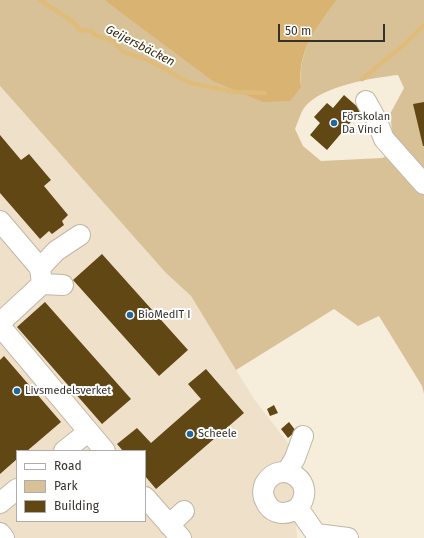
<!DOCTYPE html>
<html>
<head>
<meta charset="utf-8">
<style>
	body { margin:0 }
	#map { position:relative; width:424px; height:538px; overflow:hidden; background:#f7eddb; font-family:"Fira Sans",sans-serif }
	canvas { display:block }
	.legend { position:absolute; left:16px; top:450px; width:130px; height:72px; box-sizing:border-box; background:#fff; border:1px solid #aeadaa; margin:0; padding:5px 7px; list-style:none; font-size:12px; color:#35312b }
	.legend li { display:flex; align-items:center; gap:8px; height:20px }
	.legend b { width:20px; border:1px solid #aeadaa }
	.scale { position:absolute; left:278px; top:24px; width:107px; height:18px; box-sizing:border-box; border:2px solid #35312b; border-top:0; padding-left:5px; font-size:12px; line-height:14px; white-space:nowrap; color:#35312b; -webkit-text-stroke:3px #fff; paint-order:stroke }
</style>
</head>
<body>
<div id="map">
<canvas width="424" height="538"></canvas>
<ul class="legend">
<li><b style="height:5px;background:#fff"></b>Road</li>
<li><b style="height:11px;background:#d9c197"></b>Park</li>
<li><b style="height:11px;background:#614714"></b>Building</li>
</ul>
<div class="scale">50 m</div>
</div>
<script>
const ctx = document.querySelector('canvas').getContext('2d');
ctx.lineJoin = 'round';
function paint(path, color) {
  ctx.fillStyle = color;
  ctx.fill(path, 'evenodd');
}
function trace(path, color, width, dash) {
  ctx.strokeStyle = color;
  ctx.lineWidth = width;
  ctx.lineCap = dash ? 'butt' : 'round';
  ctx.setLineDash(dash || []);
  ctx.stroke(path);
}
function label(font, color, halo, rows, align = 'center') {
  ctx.font = font + ' "Fira Sans",sans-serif';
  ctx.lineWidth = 4;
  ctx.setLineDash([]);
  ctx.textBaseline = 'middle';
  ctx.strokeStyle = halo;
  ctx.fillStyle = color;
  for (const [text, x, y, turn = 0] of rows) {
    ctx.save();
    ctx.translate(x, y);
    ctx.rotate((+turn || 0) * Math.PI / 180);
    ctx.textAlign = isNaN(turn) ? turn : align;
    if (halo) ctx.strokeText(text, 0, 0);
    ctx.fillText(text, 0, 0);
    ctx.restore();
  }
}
paint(new Path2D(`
	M 0,86 L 166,273 L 191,296 L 254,399 L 291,447 L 297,538 L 0,538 ZM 17,451 L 145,451 L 145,521 L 17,521 Z`), '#eee0c9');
paint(new Path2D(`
	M 0,0 L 104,0 L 149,32 L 301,87 C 298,50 315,27 337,0 L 424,0 L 424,394 L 422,386 L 379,316 L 358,326 L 334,309 L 236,370 L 191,296 L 166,273 L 0,86 ZM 398,75 L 404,88 L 390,114 L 395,152 L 382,158 L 321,161 L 303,146 L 295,129 C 298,122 300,114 304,108 C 320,86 372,78 398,75 Z`), '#d9c197');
paint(new Path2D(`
	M 104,0 L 337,0 C 316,27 297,51 301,87 L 290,101 L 263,102 L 213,81 Z`), '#d8b372');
trace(new Path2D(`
	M 40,0 C 54,11 70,16 80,30 L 91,31 L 95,35 L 115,42 L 123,52 L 146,59 L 190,83 L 235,92 L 265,93
	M 362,79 L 405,44 L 424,25`), '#e0bc7a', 4.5);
paint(new Path2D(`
	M 344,95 L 361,110 L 327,150 L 310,135 L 320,123 L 314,117 L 327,103 L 333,108 Z
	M 424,102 L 424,146 L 423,146 L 413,104 Z
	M 0,135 L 21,160 L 29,154 L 51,180 L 44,186 L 68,215 L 62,221 L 64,225 L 52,234 L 49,231 L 40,239 L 0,193 Z
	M 102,254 L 188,350 L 159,376 L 73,280 Z
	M 45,302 L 131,399 L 102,424 L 17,327 Z
	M 4,356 L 61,422 L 27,451 L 17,451 L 17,459 L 0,474 L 0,360 Z
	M 206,369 L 244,413 L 156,489 L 145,476 L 145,451 L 123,451 L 117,444 L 137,428 L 151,443 L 201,399 L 188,384 Z
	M 274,405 L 278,413 L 270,416 L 267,409 Z
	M 289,422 L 296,431 L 288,438 L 281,429 Z`), '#614714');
const minor = new Path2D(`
	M 366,101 L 377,121 L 384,139 L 424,184
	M 0,221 L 40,268 L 42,284 L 0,323
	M 40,268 L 56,251 L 80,235
	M 42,284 L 63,285
	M 0,326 L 105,451
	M 64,451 L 88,432
	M 287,472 L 295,458 L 303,436
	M 145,497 L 181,538
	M 0,503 L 17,489
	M 298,508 C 319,482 282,458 266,482 C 263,487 262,495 265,500 C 271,515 286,516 298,508 L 316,534 L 348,538
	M 169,525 L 184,511
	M 0,533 L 4,538`);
trace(minor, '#c0b7a6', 22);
trace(minor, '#fff', 20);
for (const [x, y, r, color] of [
	[334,123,4,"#22679c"],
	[130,315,4,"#22679c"],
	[17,391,4,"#22679c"],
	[190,434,4,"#22679c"]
]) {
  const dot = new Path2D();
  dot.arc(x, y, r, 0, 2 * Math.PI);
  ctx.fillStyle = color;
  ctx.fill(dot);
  trace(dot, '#fff', 1.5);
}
label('11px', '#35312b', '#fff', [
	["Förskolan",342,117],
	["Da Vinci",342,130],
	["BioMedIT I",138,315],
	["Livsmedelsverket",25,391],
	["Scheele",198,434]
], 'left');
label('italic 12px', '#3b2b0d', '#fff', [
	["Geijersbäcken",140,46,27]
]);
</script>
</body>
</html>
